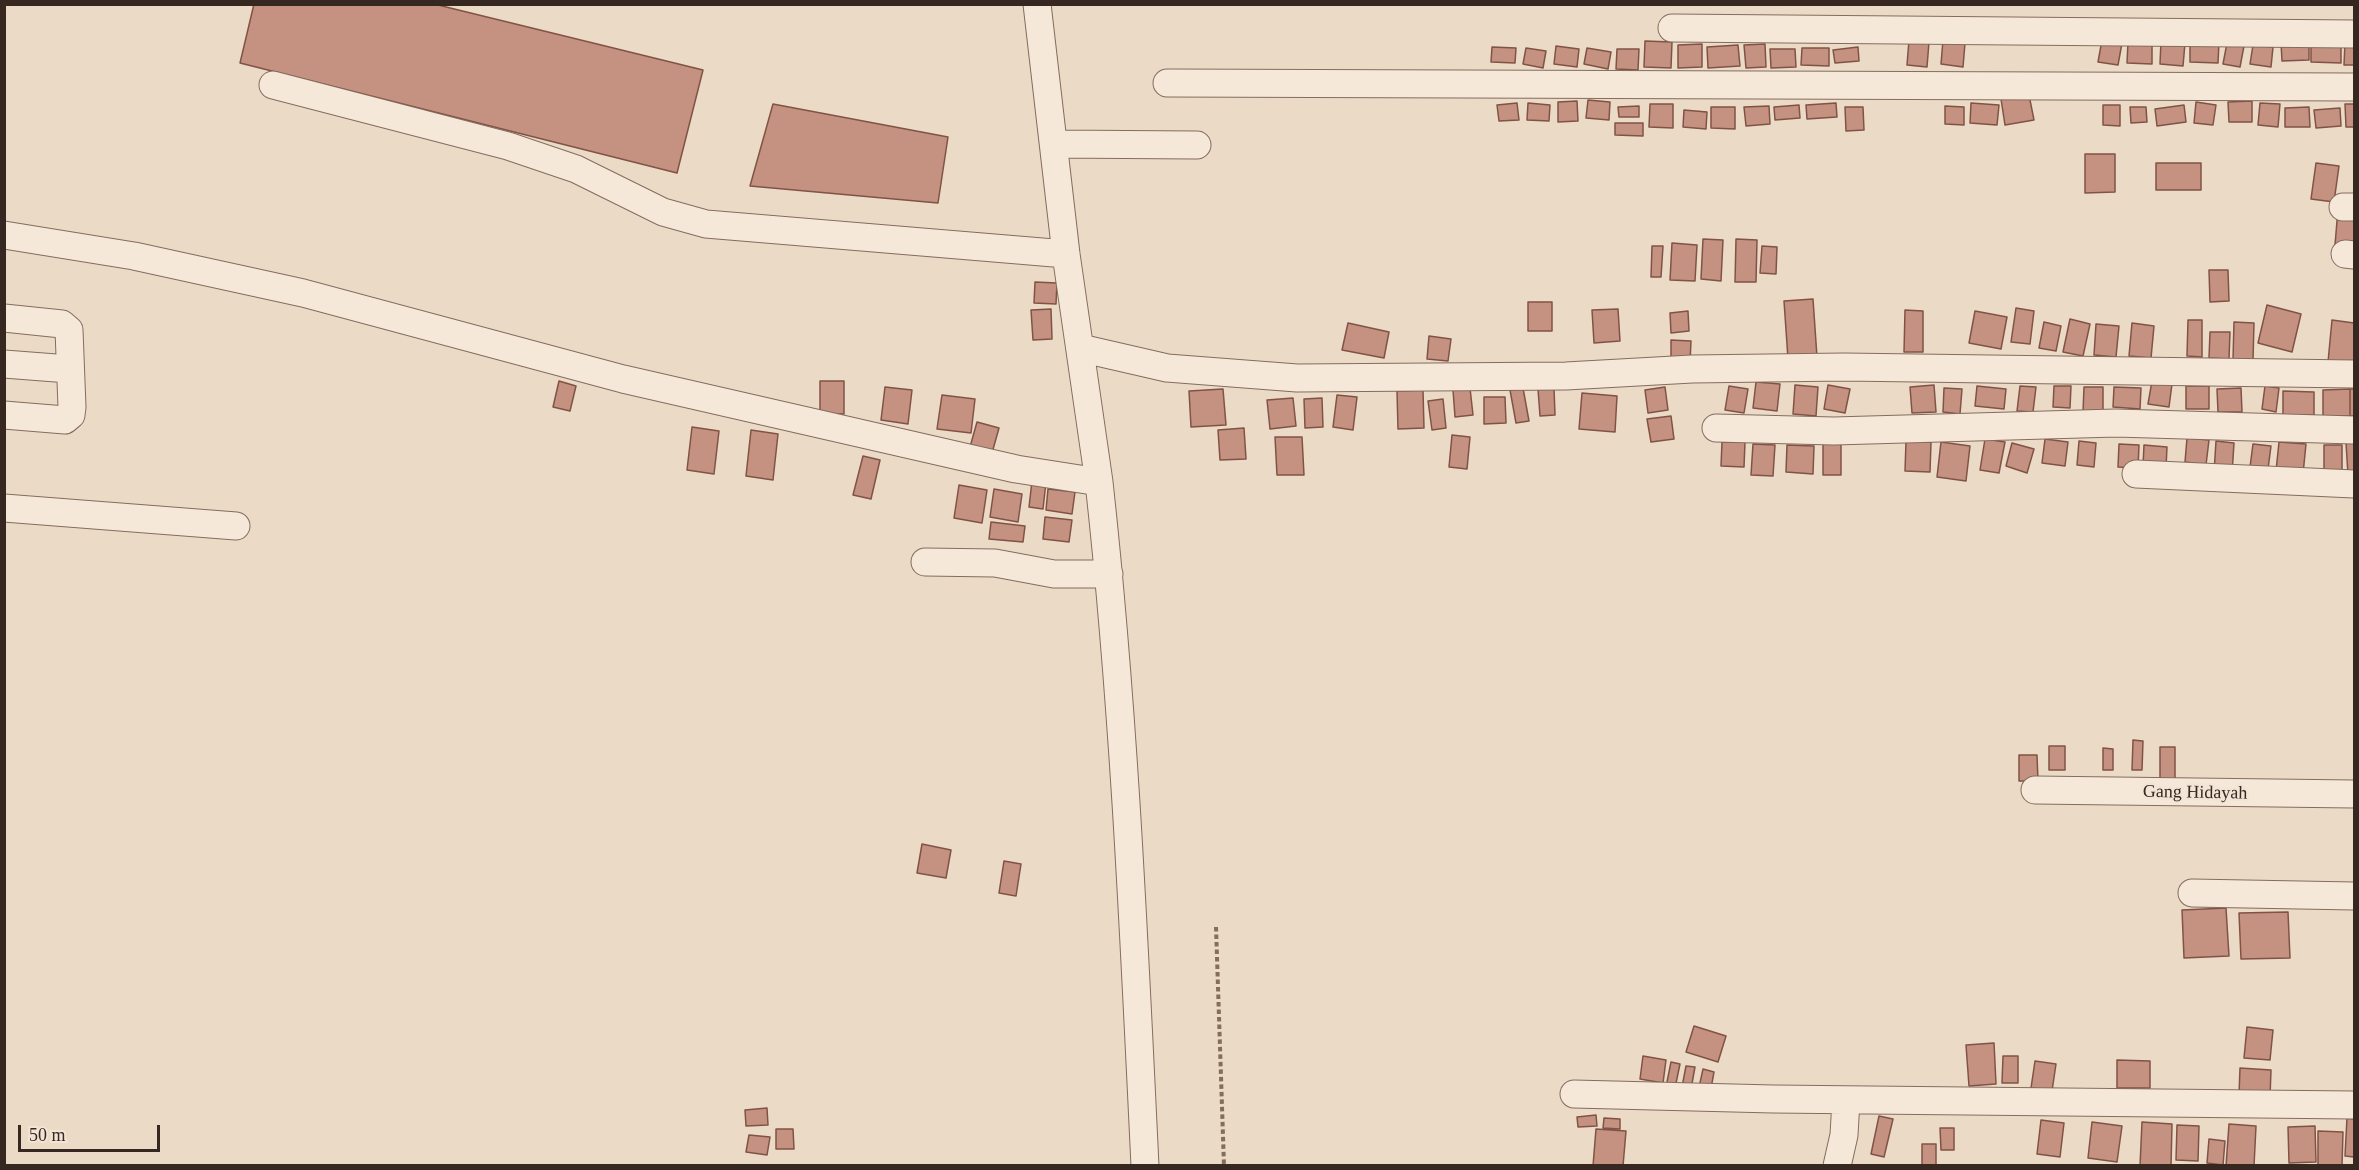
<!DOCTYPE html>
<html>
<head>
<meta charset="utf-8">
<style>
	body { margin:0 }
	#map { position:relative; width:2359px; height:1170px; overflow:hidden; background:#eadac6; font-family:Georgia,serif }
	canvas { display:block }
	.frame { position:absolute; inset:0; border:6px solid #362720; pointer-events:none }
	.scale { position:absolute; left:18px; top:1125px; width:142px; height:27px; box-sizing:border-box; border:3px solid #362720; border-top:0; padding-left:8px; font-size:18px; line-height:21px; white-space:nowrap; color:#362720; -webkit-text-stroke:4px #f2e5d5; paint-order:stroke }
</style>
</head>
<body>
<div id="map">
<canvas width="2359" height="1170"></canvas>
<div class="frame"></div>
<div class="scale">50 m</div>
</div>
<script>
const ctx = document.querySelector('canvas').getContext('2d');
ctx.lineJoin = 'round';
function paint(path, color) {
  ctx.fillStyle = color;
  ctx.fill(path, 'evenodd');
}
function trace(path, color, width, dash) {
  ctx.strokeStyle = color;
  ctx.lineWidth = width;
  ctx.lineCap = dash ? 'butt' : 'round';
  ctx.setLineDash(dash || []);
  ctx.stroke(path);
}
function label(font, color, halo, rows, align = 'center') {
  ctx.font = font + ' Georgia,serif';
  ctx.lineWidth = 5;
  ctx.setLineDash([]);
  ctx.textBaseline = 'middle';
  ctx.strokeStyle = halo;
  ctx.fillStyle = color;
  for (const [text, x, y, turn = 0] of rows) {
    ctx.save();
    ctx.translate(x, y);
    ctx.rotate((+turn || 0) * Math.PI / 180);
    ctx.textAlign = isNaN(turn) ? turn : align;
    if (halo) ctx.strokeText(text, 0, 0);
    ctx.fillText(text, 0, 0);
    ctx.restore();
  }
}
const building = new Path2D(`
	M 254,4 L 434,4 L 703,70 L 677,173 L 240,63 Z
	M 1909,40 L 1929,42 L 1927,67 L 1907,65 Z
	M 1943,40 L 1965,43 L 1963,67 L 1941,64 Z
	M 2102,40 L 2122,43 L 2118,65 L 2098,62 Z
	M 2311,40 L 2341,40 L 2341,63 L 2311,62 Z
	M 1645,41 L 1672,42 L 1671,68 L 1644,67 Z
	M 2161,41 L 2185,43 L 2183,66 L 2160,64 Z
	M 2128,42 L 2152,43 L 2152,64 L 2127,63 Z
	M 2190,42 L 2219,42 L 2218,63 L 2190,62 Z
	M 2345,42 L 2354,43 L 2354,65 L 2344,65 Z
	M 2227,43 L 2244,46 L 2240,67 L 2223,64 Z
	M 2281,43 L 2309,43 L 2309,60 L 2282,61 Z
	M 1702,44 L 1702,67 L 1678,68 L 1678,45 Z
	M 1765,44 L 1766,67 L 1746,68 L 1744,45 Z
	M 1738,45 L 1740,66 L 1708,68 L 1707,47 Z
	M 2253,45 L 2273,47 L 2271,67 L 2250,64 Z
	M 1556,46 L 1579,49 L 1577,67 L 1554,64 Z
	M 1492,47 L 1516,48 L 1515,63 L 1491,62 Z
	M 1858,47 L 1859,61 L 1835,63 L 1833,50 Z
	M 1526,48 L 1546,51 L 1543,68 L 1523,64 Z
	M 1587,48 L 1611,52 L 1608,69 L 1584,64 Z
	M 1802,48 L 1829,48 L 1829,66 L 1801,65 Z
	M 1617,49 L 1639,49 L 1638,70 L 1616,69 Z
	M 1770,49 L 1795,49 L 1796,67 L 1771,68 Z
	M 2029,95 L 2034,120 L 2005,125 L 2001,99 Z
	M 1588,100 L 1610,102 L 1609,120 L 1586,118 Z
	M 1577,101 L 1578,121 L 1558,122 L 1558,102 Z
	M 2252,101 L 2252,122 L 2229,122 L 2228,102 Z
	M 2196,102 L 2216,105 L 2213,125 L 2194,123 Z
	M 1517,103 L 1519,120 L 1499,121 L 1497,105 Z
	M 1528,103 L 1550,105 L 1549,121 L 1527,120 Z
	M 1836,103 L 1837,117 L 1807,119 L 1806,105 Z
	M 1971,103 L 1999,105 L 1997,125 L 1970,123 Z
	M 2260,103 L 2280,104 L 2278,127 L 2258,125 Z
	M 773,104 L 948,137 L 938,203 L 750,186 Z
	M 1650,104 L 1673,104 L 1673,128 L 1649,127 Z
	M 2345,104 L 2354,104 L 2354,127 L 2346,127 Z
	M 1799,105 L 1800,118 L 1775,120 L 1774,107 Z
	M 2103,105 L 2120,105 L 2120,126 L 2103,125 Z
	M 2184,105 L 2186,122 L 2157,126 L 2155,109 Z
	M 1639,106 L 1639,117 L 1619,117 L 1618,107 Z
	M 1769,106 L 1770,124 L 1746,126 L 1744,107 Z
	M 1945,106 L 1964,107 L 1964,125 L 1945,124 Z
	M 1711,107 L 1735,107 L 1735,129 L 1711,128 Z
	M 1845,107 L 1863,107 L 1864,130 L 1846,131 Z
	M 2130,107 L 2146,107 L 2147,122 L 2131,123 Z
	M 2309,107 L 2310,127 L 2285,127 L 2285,108 Z
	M 2340,108 L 2341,126 L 2316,128 L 2314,110 Z
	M 1684,110 L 1707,112 L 1706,129 L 1683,127 Z
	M 1615,123 L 1643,123 L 1643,136 L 1615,135 Z
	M 2085,154 L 2115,154 L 2115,192 L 2085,193 Z
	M 2156,163 L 2201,163 L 2201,190 L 2156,190 Z
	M 2316,163 L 2339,166 L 2334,202 L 2311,199 Z
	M 2338,209 L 2354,210 L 2354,247 L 2335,245 Z
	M 1703,239 L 1723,240 L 1721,281 L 1701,279 Z
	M 1736,239 L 1757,240 L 1756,282 L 1735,282 Z
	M 1672,243 L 1697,245 L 1695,281 L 1670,280 Z
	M 1652,246 L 1663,246 L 1661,277 L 1651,277 Z
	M 1762,246 L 1777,247 L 1776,274 L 1760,273 Z
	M 2209,270 L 2228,270 L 2229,301 L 2210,302 Z
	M 1035,282 L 1057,283 L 1056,304 L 1034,303 Z
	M 1813,299 L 1817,357 L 1788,359 L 1784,301 Z
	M 1528,302 L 1552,302 L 1552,331 L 1528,331 Z
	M 2267,305 L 2301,314 L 2292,352 L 2258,343 Z
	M 2016,308 L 2034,311 L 2030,344 L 2011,342 Z
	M 1051,309 L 1052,339 L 1033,340 L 1031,310 Z
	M 1618,309 L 1620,341 L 1594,343 L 1592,310 Z
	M 1905,310 L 1923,311 L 1923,352 L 1904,352 Z
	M 1688,311 L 1689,331 L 1671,333 L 1670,313 Z
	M 1975,311 L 2007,317 L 2001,349 L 1969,343 Z
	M 2070,319 L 2090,324 L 2083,356 L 2063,352 Z
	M 2188,320 L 2202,320 L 2202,357 L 2187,356 Z
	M 2332,320 L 2354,323 L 2354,365 L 2328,362 Z
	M 2044,322 L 2061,326 L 2056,351 L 2039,348 Z
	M 2234,322 L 2254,323 L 2253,360 L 2233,360 Z
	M 1348,323 L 1389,332 L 1384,358 L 1342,350 Z
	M 2132,323 L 2154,326 L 2151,358 L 2129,356 Z
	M 2096,324 L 2119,326 L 2116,357 L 2094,355 Z
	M 2210,332 L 2230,332 L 2229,359 L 2209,358 Z
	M 1429,336 L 1451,339 L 1448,361 L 1427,359 Z
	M 1671,340 L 1691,341 L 1690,362 L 1671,362 Z
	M 559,381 L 576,386 L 570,411 L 553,407 Z
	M 820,381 L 844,381 L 844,414 L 820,414 Z
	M 2152,381 L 2172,384 L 2169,407 L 2148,404 Z
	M 1756,382 L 1780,384 L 1777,411 L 1753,408 Z
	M 1795,385 L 1818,387 L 1816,416 L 1793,414 Z
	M 1828,385 L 1850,389 L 1845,413 L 1824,409 Z
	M 1934,385 L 1936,412 L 1912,413 L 1910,387 Z
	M 1729,386 L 1748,389 L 1744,413 L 1725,410 Z
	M 1977,386 L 2006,389 L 2004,409 L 1975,406 Z
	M 2020,386 L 2036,387 L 2033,412 L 2017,411 Z
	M 2054,386 L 2071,386 L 2070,408 L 2053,407 Z
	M 2186,386 L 2209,386 L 2209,409 L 2186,409 Z
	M 2265,386 L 2279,388 L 2276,412 L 2262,409 Z
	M 885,387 L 912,390 L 908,424 L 881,420 Z
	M 1665,387 L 1668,410 L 1648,413 L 1645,390 Z
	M 2084,387 L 2103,387 L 2103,413 L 2083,412 Z
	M 2114,387 L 2141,388 L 2140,409 L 2113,407 Z
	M 1470,388 L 1473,415 L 1455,417 L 1453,390 Z
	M 1523,388 L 1529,421 L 1516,423 L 1510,390 Z
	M 1554,388 L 1555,415 L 1540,416 L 1538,389 Z
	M 1944,388 L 1962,389 L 1960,414 L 1943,412 Z
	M 2241,388 L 2242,412 L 2218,412 L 2217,389 Z
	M 1223,389 L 1226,425 L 1191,427 L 1189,391 Z
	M 2350,389 L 2350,416 L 2323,416 L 2323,390 Z
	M 2350,389 L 2354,389 L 2354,416 L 2350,416 Z
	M 1423,390 L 1424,428 L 1398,429 L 1397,391 Z
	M 2283,391 L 2314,392 L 2314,415 L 2283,415 Z
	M 1582,393 L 1617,396 L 1615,432 L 1579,429 Z
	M 942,395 L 975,399 L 971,433 L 937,429 Z
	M 1337,395 L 1357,397 L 1353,430 L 1333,427 Z
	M 1484,397 L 1505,397 L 1506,423 L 1484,424 Z
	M 1293,398 L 1296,426 L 1270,429 L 1267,400 Z
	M 1322,398 L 1323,427 L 1305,428 L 1304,399 Z
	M 1443,399 L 1446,428 L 1432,430 L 1428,401 Z
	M 1671,416 L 1674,439 L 1651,442 L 1647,419 Z
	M 977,422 L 999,428 L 992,453 L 970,447 Z
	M 692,427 L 719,431 L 714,474 L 687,470 Z
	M 1244,428 L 1246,459 L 1220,460 L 1218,430 Z
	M 751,430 L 778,434 L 773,480 L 746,476 Z
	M 1452,435 L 1470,437 L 1467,469 L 1449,467 Z
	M 1275,437 L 1302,437 L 1304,475 L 1277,475 Z
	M 2187,438 L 2209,440 L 2206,465 L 2185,462 Z
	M 1985,439 L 2005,442 L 1999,473 L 1980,470 Z
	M 2045,439 L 2068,442 L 2065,466 L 2042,463 Z
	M 1906,441 L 1931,442 L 1930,472 L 1905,471 Z
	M 2079,441 L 2096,443 L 2094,467 L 2077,465 Z
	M 2216,441 L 2234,443 L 2232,474 L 2214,473 Z
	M 1722,442 L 1745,442 L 1744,467 L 1721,466 Z
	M 1941,442 L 1970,446 L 1966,481 L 1937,477 Z
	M 2279,442 L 2306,444 L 2303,474 L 2276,471 Z
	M 1823,443 L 1841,443 L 1841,475 L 1823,475 Z
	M 2012,443 L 2034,449 L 2027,473 L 2006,466 Z
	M 2346,443 L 2354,443 L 2354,475 L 2348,475 Z
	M 1753,444 L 1775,445 L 1773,476 L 1751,475 Z
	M 2119,444 L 2139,445 L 2138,468 L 2118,467 Z
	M 2253,444 L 2271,446 L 2268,469 L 2250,467 Z
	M 1787,445 L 1814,446 L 1813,474 L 1786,472 Z
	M 2144,445 L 2167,447 L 2166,468 L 2143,466 Z
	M 2324,445 L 2342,445 L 2342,473 L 2324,473 Z
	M 863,456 L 880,460 L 871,499 L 853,495 Z
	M 1032,481 L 1046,482 L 1043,509 L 1029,507 Z
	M 959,485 L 987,490 L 982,523 L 954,518 Z
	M 994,489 L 1022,494 L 1018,522 L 990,517 Z
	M 1048,489 L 1075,492 L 1072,514 L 1046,510 Z
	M 1045,517 L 1072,520 L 1069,542 L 1043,539 Z
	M 991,522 L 1025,526 L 1023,542 L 989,539 Z
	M 2133,740 L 2143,741 L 2142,770 L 2132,770 Z
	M 2049,746 L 2065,746 L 2065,770 L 2049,770 Z
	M 2160,747 L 2175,747 L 2175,786 L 2160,785 Z
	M 2103,748 L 2113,749 L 2113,770 L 2103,770 Z
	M 2019,755 L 2037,755 L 2038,781 L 2019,781 Z
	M 922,844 L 951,850 L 946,878 L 917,873 Z
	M 1004,861 L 1021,864 L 1016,896 L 999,893 Z
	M 2226,908 L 2229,956 L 2184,958 L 2182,910 Z
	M 2288,912 L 2290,958 L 2241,959 L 2239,913 Z
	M 1694,1026 L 1726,1036 L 1718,1062 L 1686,1052 Z
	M 2247,1027 L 2273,1030 L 2270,1060 L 2244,1058 Z
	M 1994,1043 L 1996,1084 L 1969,1086 L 1966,1045 Z
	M 1643,1056 L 1666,1060 L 1663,1083 L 1640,1079 Z
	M 2003,1056 L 2018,1056 L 2018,1083 L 2002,1083 Z
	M 2117,1060 L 2150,1061 L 2150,1088 L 2117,1088 Z
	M 2035,1061 L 2056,1064 L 2052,1091 L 2031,1088 Z
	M 1671,1062 L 1680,1064 L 1675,1088 L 1666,1087 Z
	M 1686,1066 L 1695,1067 L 1691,1089 L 1682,1087 Z
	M 2240,1068 L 2271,1070 L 2270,1097 L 2239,1095 Z
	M 1703,1069 L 1714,1072 L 1710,1094 L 1698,1092 Z
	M 767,1108 L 768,1125 L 746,1126 L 745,1110 Z
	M 1596,1115 L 1597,1126 L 1578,1127 L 1577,1117 Z
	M 1879,1116 L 1893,1119 L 1884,1157 L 1871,1154 Z
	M 1604,1118 L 1620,1119 L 1620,1129 L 1603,1128 Z
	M 2347,1118 L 2354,1119 L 2354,1157 L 2345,1156 Z
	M 2041,1120 L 2064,1123 L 2060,1157 L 2037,1154 Z
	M 2092,1122 L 2122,1126 L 2117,1162 L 2088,1158 Z
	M 2142,1122 L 2172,1124 L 2171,1166 L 2140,1166 Z
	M 2229,1124 L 2256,1126 L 2254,1166 L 2226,1166 Z
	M 2177,1125 L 2199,1126 L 2198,1161 L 2176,1160 Z
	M 2315,1126 L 2316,1162 L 2289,1163 L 2288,1127 Z
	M 1940,1128 L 1954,1128 L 1954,1150 L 1941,1150 Z
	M 776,1129 L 793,1129 L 794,1149 L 776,1149 Z
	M 1596,1129 L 1626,1131 L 1623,1166 L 1593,1166 Z
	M 2318,1131 L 2343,1132 L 2342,1166 L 2318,1166 Z
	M 749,1135 L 770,1137 L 767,1155 L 746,1152 Z
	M 2209,1139 L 2225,1141 L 2223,1165 L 2207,1163 Z
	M 1922,1144 L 1936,1144 L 1936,1166 L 1922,1166 Z`);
paint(building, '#c59180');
trace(building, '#815346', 1.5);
const minor = new Path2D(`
	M 1672,28 L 2354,34
	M 1167,83 C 1563,84 1959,82 2354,87
	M 273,85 L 508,146 L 576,169 L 663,212 L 706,224 L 1066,254
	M 1054,144 L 1197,145
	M 2343,207 L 2354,207
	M 4,235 L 134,256 L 303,293 L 623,379 L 1016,469 L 1099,482 L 1066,254 L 1037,4
	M 2345,254 L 2354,255
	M 4,318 L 62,324 L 69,330 L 72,407 L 71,415 L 65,420 L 4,415
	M 1080,348 L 1167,368 L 1297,378 L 1566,376 L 1692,369 L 1844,367 L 2354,374
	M 4,364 L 69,369
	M 1716,428 L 1834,431 L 2116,423 L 2354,430
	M 2136,474 L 2354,484
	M 1099,482 C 1124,709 1134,937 1145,1166
	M 4,508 L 236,526
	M 925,562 L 995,563 L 1054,574 L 1109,574
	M 2035,790 L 2354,794
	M 2192,893 L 2354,896
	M 1574,1094 L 1773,1099 L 2354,1105
	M 1837,1166 L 1844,1135 L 1846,1100`);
trace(minor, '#846c5e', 29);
trace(new Path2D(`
	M 1216,927 L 1224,1166`), '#846c5e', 4, [4.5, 3]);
trace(minor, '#f6e8d9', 27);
label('18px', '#362720', '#f2e5d5', [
	["Gang Hidayah",2195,793,1]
]);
</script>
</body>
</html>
